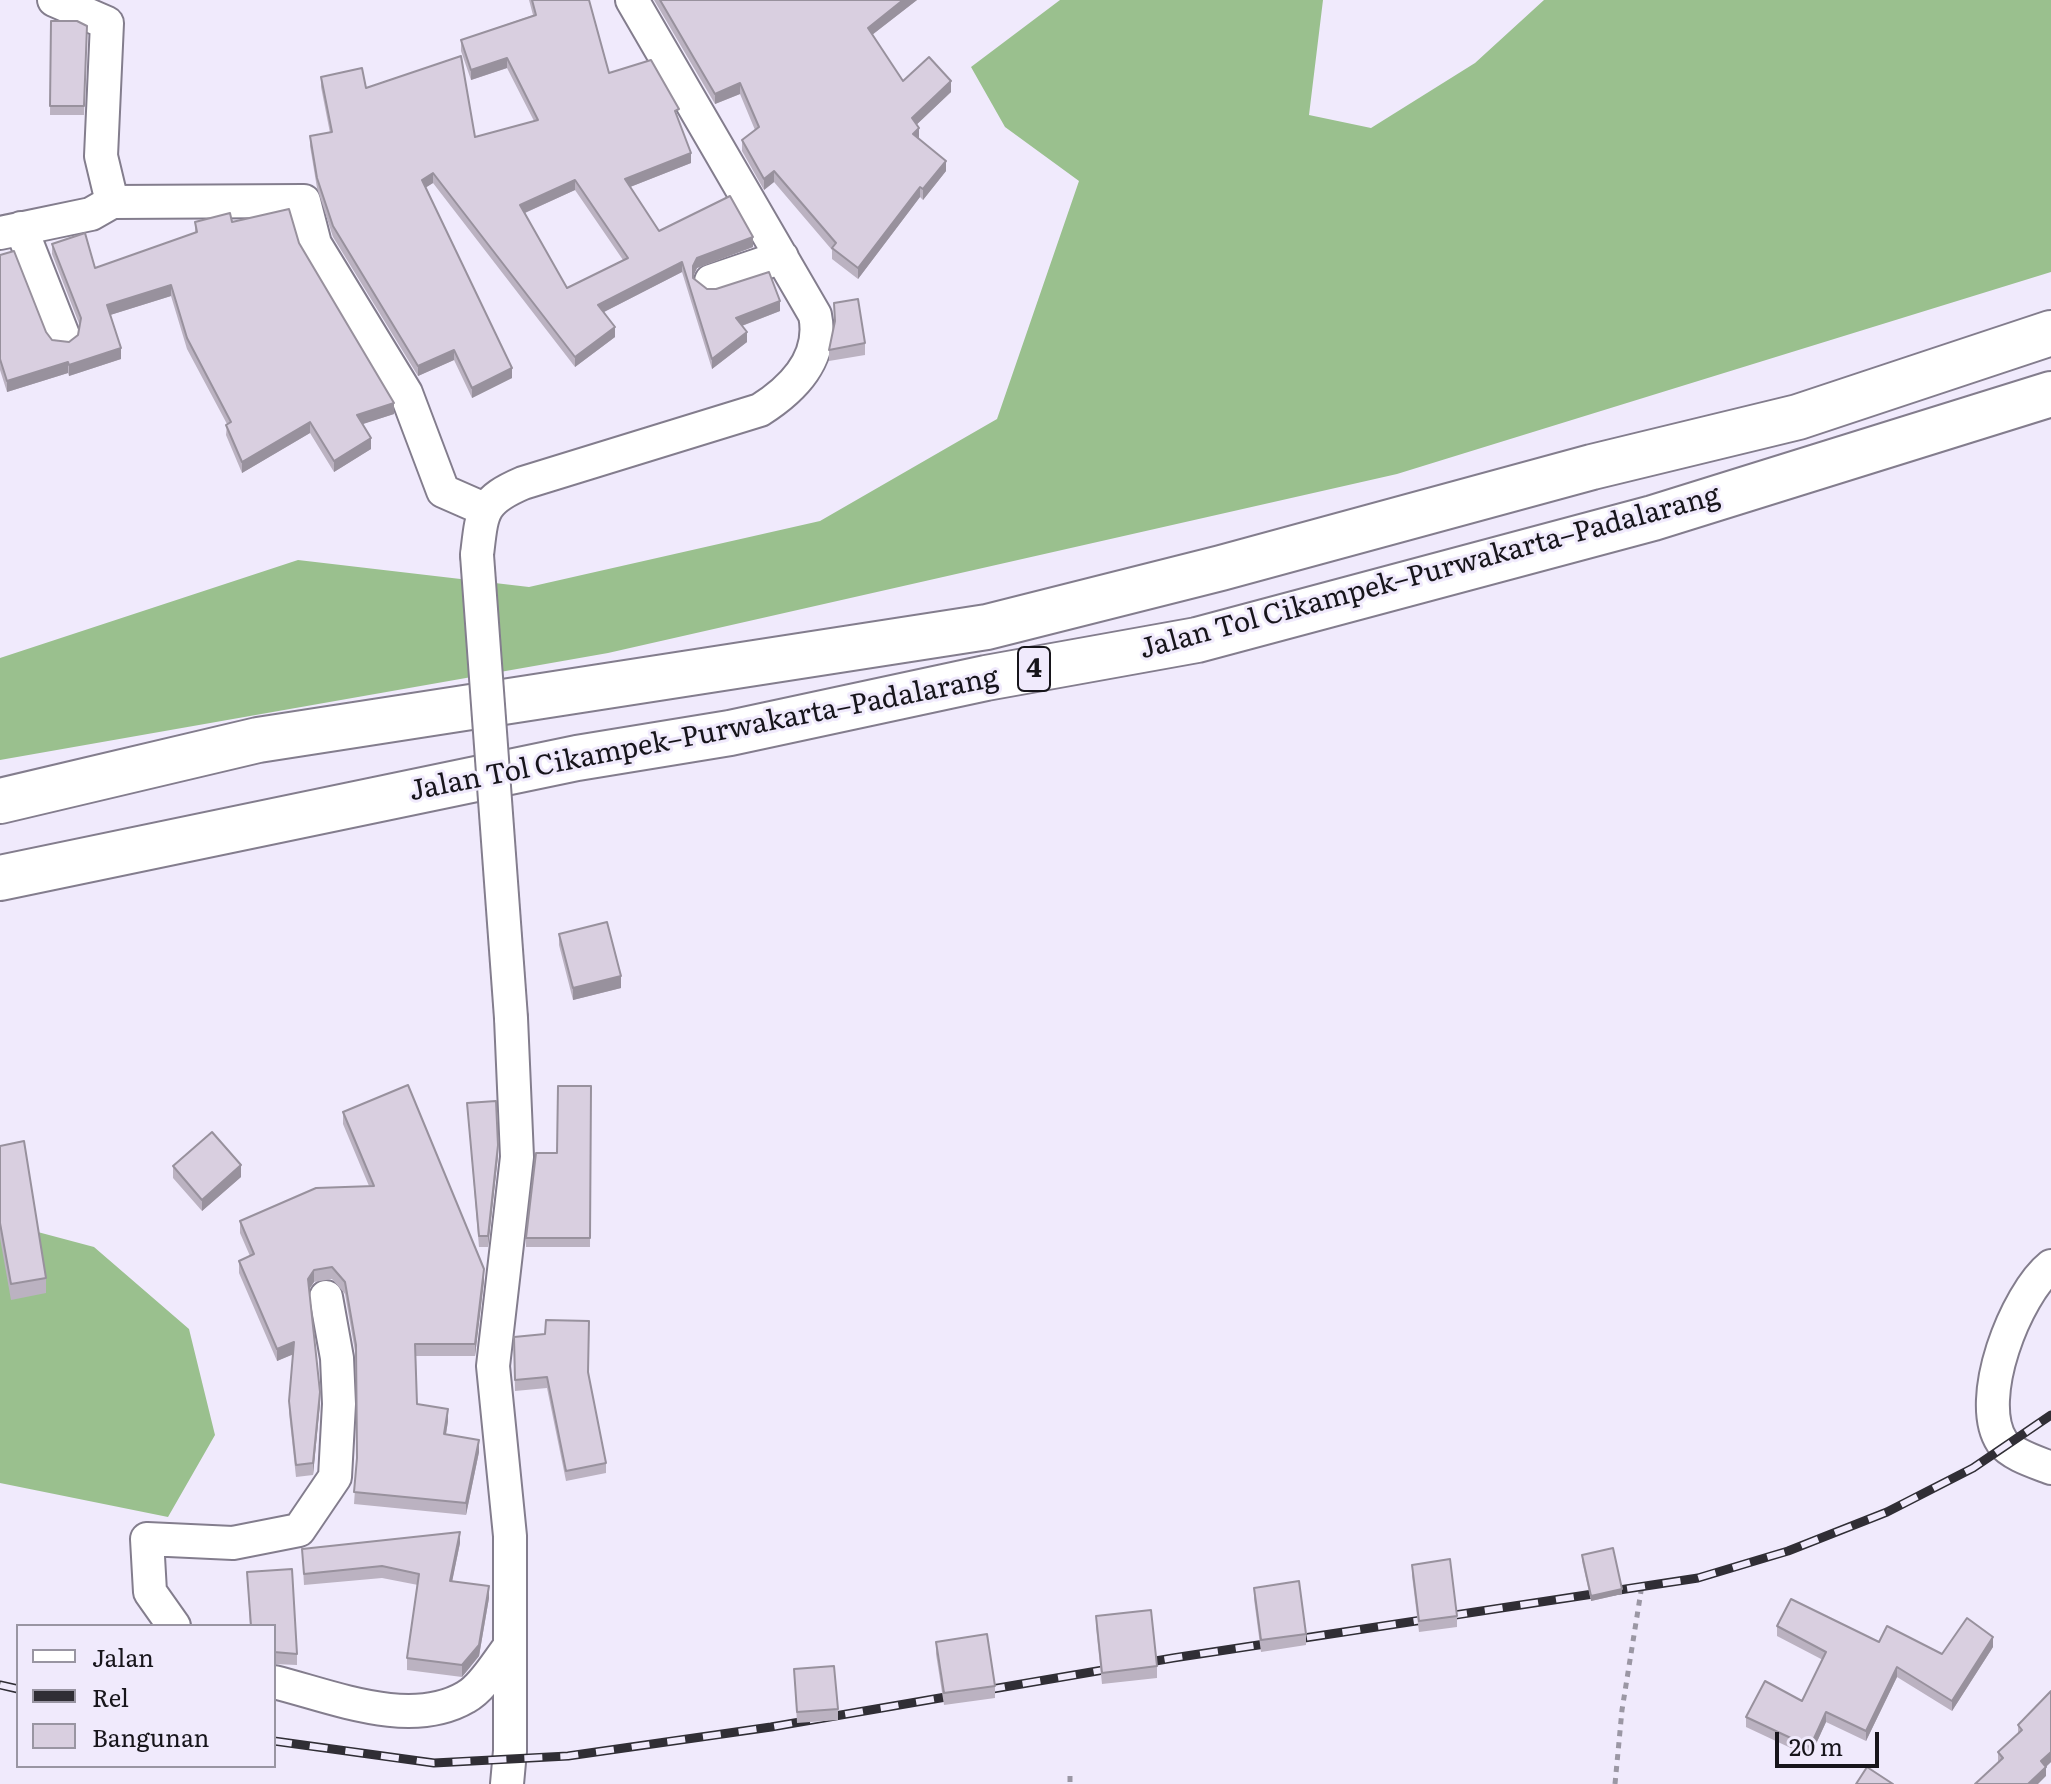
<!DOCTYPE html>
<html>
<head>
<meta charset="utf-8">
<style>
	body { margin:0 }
	#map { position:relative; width:2051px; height:1784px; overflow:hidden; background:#f0eafc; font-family:Literata,serif }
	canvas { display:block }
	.legend { position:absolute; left:16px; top:1624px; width:260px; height:144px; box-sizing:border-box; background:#f0eafc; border:2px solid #9995a2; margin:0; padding:10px 14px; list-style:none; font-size:24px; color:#17151b }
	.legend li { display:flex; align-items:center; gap:16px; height:40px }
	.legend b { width:40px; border:2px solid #9995a2 }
	.scale { position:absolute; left:1775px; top:1732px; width:104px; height:36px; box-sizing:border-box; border:4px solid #17151b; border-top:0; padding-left:10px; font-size:24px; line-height:28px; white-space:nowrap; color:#17151b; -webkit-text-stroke:6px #f0eafc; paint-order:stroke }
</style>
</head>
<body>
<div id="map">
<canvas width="2051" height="1784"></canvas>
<ul class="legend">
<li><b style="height:10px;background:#fff"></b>Jalan</li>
<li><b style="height:10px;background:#302e35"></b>Rel</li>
<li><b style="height:22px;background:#d9cfe0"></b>Bangunan</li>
</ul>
<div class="scale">20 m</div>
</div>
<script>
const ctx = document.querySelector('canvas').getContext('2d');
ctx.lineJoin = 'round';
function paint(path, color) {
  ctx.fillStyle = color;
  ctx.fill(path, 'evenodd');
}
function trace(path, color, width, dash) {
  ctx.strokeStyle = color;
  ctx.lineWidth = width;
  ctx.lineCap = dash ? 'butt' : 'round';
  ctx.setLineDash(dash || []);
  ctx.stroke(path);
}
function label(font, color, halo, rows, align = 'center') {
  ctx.font = font + ' Literata,serif';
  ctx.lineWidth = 6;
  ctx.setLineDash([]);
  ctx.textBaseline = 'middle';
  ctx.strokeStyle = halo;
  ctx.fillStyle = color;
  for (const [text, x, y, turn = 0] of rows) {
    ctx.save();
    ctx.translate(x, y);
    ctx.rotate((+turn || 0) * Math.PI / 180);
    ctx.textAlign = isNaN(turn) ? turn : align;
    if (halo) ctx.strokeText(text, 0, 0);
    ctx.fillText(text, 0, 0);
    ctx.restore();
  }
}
paint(new Path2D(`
	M 1060,0 L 1323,0 L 1309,115 L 1371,128 L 1475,63 L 1544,0 L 2051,0 L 2051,272 L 1397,474 L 608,653 L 0,760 L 0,658 L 298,560 L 529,587 L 820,521 L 997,419 L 1079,181 L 1005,127 L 971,67 Z
	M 4,1223 L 94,1247 L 189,1329 L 215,1435 L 168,1517 L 0,1483 L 0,1226 Z`), '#9ac08e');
const minor = new Path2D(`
	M 54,0 L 107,23 L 101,156 L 112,202
	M 21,228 L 63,335
	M 0,233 L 91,214 L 112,202 L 304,201 L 315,244 L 406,393 L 443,491 L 484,509
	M 711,281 L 782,257
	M 477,555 C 482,512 481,501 523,483 L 760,410 C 793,389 824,358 815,315 L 632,0
	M 2051,1266 C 2016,1294 1974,1400 2002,1442 C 2012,1455 2036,1462 2051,1468
	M 174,1626 L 150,1592 L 147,1539 L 233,1543 L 299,1530 L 335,1477 L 339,1404 L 337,1358 L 326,1297
	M 274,1682 C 331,1696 410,1730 466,1697 C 483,1688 498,1661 510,1646
	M 507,1784 L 510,1751 L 510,1536 L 493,1366 L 517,1157 L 511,1018`);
const motorway = new Path2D(`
	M 0,801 L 258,740 L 987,627 L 1221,568 L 1592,467 L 1798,417 L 2051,333
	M 0,878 L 577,758 L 730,733 L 986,678 L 1197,640 L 1653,518 L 2051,394`);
trace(minor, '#837d8d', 36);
trace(motorway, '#837d8d', 48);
trace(new Path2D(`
	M 1070,1776 L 1070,1784
	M 1615,1784 L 1622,1710 L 1642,1585`), '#9b97a4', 5, [6, 6]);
trace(minor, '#fff', 32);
trace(motorway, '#fff', 44);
const rail = new Path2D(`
	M 0,1685 L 18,1689
	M 274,1741 L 434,1763 L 568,1756 L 771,1727 L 1173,1658 L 1698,1578 L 1788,1551 L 1887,1512 L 1973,1468 L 2051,1415`);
trace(rail, '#302e35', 9);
trace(rail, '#f0eafc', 6, [18]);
const minorBridge = new Path2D(`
	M 477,555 L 511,1018`);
trace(minorBridge, '#837d8d', 36, []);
trace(minorBridge, '#fff', 32);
paint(new Path2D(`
	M 529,0 L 589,0 L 609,73 L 679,119 L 678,119 L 691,163 L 630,187 L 659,231 L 753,247 L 697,268 L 693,275 L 693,278 L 707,289 L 780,311 L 742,326 L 747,342 L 712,369 L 682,272 L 604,312 L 615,337 L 575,367 L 433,183 L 426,187 L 512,378 L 472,398 L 454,360 L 418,376 L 333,237 L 317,188 L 310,146 L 310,136 L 330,133 L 321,87 L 321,77 L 366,88 L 475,137 L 534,121 L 507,68 L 471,80 L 461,51 L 461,40 L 533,15 ZM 575,190 L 623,260 L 567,288 L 525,213 Z
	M 654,0 L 917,0 L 872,35 L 903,81 L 951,92 L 916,125 L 919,139 L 946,171 L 923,200 L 920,197 L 858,279 L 832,259 L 832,250 L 774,182 L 764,190 L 742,151 L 742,140 L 755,130 L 740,94 L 715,104 Z
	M 51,21 L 87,26 L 84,115 L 50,115 Z
	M 195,222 L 232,222 L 299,243 L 394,414 L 362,424 L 371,449 L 334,472 L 310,433 L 242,473 L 226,435 L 227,424 L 187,349 L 171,296 L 110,315 L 121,359 L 69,376 L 68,373 L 7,392 L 0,370 L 0,255 L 46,332 L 52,340 L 69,342 L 78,335 L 80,326 L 52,254 L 52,244 L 95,268 L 195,233 Z
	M 834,303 L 865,343 L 865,355 L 829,361 L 829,350 L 835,324 Z
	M 559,934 L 621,988 L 573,1000 L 559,945 Z
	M 591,1086 L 590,1247 L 526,1247 L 526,1238 L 557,1153 Z
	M 467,1103 L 498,1156 L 488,1247 L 479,1247 Z
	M 343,1112 L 484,1281 L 475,1356 L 416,1356 L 417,1404 L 448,1421 L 446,1434 L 479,1452 L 466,1515 L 354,1504 L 357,1459 L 356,1357 L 345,1294 L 332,1279 L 314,1282 L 309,1290 L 320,1404 L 313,1475 L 296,1477 L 289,1413 L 293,1354 L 277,1361 L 239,1273 L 239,1261 L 250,1256 L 240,1233 L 240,1221 L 369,1186 L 343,1124 Z
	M 0,1146 L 46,1278 L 46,1293 L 11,1300 L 0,1238 Z
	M 173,1166 L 241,1177 L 202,1211 L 173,1178 Z
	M 514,1337 L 588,1373 L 606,1463 L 606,1473 L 566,1481 L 547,1388 L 515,1391 Z
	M 460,1543 L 452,1581 L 489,1598 L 479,1656 L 462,1677 L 407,1670 L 407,1658 L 418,1585 L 382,1578 L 304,1585 L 302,1549 Z
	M 1582,1555 L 1622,1594 L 1591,1601 L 1582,1561 Z
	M 1412,1565 L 1457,1616 L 1457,1627 L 1419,1632 L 1412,1576 Z
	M 247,1572 L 297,1654 L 297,1665 L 274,1664 L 274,1626 L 250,1626 Z
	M 1254,1588 L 1306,1634 L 1306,1645 L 1261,1652 L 1254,1599 Z
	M 1096,1616 L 1157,1666 L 1157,1678 L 1102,1684 L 1096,1627 Z
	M 1777,1626 L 1879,1642 L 1942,1654 L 1993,1647 L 1952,1711 L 1897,1677 L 1866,1741 L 1826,1722 L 1810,1757 L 1746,1727 L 1746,1717 L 1802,1701 L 1823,1660 L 1777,1636 Z
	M 936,1642 L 995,1686 L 995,1698 L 944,1705 L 936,1654 Z
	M 794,1669 L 838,1709 L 838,1720 L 797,1723 Z
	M 2018,1725 L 2051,1762 L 2046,1767 L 2046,1776 L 1998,1762 L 1998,1752 L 2018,1734 Z`), '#bbb2c1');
paint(new Path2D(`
	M 903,0 L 917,0 L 868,38 L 868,28 Z
	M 507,58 L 507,68 L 471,80 L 471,70 Z
	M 951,81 L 951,92 L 912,129 L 912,118 Z
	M 740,83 L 740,94 L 715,104 L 715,94 Z
	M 919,128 L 919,139 L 913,134 Z
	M 691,153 L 691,163 L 625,189 L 625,179 Z
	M 946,161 L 946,171 L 923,200 L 923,189 Z
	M 774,171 L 774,182 L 764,190 L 764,179 Z
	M 433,173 L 433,183 L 422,190 L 422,180 Z
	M 575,180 L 575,190 L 520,215 L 520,205 Z
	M 920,187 L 920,197 L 858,279 L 858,268 Z
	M 753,237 L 753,247 L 697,268 L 693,277 L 693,266 L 697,258 Z
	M 682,262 L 682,272 L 598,315 L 598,305 Z
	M 171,285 L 171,296 L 107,316 L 107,305 Z
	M 780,301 L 780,311 L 736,328 L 736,318 Z
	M 615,327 L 615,337 L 575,367 L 575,357 Z
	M 747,332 L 747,342 L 712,369 L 712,359 Z
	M 121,348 L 121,359 L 69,376 L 69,365 Z
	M 454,350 L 454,360 L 418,376 L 418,366 Z
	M 68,362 L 68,373 L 7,392 L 7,381 Z
	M 512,368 L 512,378 L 472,398 L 472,388 Z
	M 394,403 L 394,414 L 357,426 L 357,415 Z
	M 310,422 L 310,433 L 242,473 L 242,462 Z
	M 371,438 L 371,449 L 334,472 L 334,461 Z
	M 621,976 L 621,988 L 573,1000 L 573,988 Z
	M 498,1145 L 498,1156 L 488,1247 L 488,1236 Z
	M 241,1165 L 241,1177 L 202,1211 L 202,1200 Z
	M 484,1269 L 484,1281 L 475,1356 L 475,1344 Z
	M 314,1270 L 314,1282 L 308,1291 L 308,1279 Z
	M 294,1342 L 294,1354 L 277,1361 L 277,1349 Z
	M 320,1392 L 320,1404 L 313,1475 L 313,1463 Z
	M 448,1409 L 448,1421 L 444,1446 L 444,1434 Z
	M 479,1440 L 479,1452 L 466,1515 L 466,1503 Z
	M 460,1532 L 460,1543 L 450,1592 L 450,1581 Z
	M 489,1586 L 489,1598 L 479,1656 L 462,1677 L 462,1665 Z
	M 1622,1589 L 1622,1594 L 1591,1601 L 1591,1596 Z
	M 1993,1637 L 1993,1647 L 1952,1711 L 1952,1701 Z
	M 1897,1667 L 1897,1677 L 1866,1741 L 1866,1731 Z
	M 1826,1712 L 1826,1722 L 1810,1757 L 1810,1747 Z
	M 2051,1752 L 2051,1762 L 2041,1771 L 2041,1761 Z
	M 2046,1767 L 2046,1776 L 2038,1784 L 2028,1784 Z`), '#98919d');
const building = new Path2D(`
	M 532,0 L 589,0 L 609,73 L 651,60 L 679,109 L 675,111 L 691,153 L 625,179 L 659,231 L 730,196 L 753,237 L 697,258 L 693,266 L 693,278 L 707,289 L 716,289 L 769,272 L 780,301 L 736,318 L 747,332 L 712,359 L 682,262 L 598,305 L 615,327 L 575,357 L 433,173 L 422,180 L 512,368 L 472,388 L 454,350 L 418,366 L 333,226 L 317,178 L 310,136 L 332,132 L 321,77 L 362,68 L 366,88 L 461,56 L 475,137 L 538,120 L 507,58 L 471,70 L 461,40 L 536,15 ZM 575,180 L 628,258 L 567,288 L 520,205 Z
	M 660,0 L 903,0 L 868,28 L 903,81 L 929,57 L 951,81 L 912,118 L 919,128 L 913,134 L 946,161 L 923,189 L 920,187 L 858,268 L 832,248 L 836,243 L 774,171 L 764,179 L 742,140 L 759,127 L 740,83 L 715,94 Z
	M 51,21 L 77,21 L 87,26 L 84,106 L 50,106 Z
	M 289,209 L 299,243 L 394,403 L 357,415 L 371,438 L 334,461 L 310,422 L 242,462 L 226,425 L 231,422 L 187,338 L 171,285 L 107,305 L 121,348 L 69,365 L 68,362 L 7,381 L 0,359 L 0,255 L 14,251 L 46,332 L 52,340 L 69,342 L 78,335 L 81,318 L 52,244 L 85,233 L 95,268 L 197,232 L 195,222 L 230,213 L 232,222 Z
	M 858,299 L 865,343 L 829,350 L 835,321 L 834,303 Z
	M 607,922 L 621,976 L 573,988 L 559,934 Z
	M 408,1085 L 484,1269 L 475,1344 L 415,1344 L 417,1404 L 448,1409 L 444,1434 L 479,1440 L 466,1503 L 354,1492 L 357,1458 L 356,1345 L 345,1282 L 332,1267 L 314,1270 L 308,1279 L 320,1392 L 313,1463 L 296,1465 L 289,1401 L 294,1342 L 277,1349 L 239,1261 L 254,1254 L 240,1221 L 316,1188 L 374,1186 L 343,1112 Z
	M 558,1086 L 591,1086 L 590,1238 L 526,1238 L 536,1153 L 557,1153 Z
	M 496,1101 L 498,1145 L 488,1236 L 479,1236 L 467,1103 Z
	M 212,1132 L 241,1165 L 202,1200 L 173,1166 Z
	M 24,1141 L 46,1278 L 11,1284 L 0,1223 L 0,1146 Z
	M 546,1320 L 589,1321 L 588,1372 L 606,1463 L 566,1471 L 547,1377 L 515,1380 L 514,1337 L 545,1334 Z
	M 460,1532 L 450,1581 L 489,1586 L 479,1645 L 462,1665 L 407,1658 L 419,1574 L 382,1566 L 304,1574 L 302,1549 Z
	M 1613,1548 L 1622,1589 L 1591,1596 L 1582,1555 Z
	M 1450,1559 L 1457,1616 L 1419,1621 L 1412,1565 Z
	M 292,1569 L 297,1654 L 274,1652 L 274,1626 L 251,1626 L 247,1572 Z
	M 1299,1581 L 1306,1634 L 1261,1640 L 1254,1588 Z
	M 1791,1599 L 1879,1642 L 1887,1626 L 1942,1654 L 1967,1618 L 1993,1637 L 1952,1701 L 1897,1667 L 1866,1731 L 1826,1712 L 1810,1747 L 1746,1717 L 1765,1681 L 1802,1701 L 1826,1652 L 1777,1626 Z
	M 1151,1610 L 1157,1666 L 1102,1673 L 1096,1616 Z
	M 987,1634 L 995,1686 L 944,1693 L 936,1642 Z
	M 834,1666 L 838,1709 L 797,1712 L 794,1669 Z
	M 2051,1691 L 2051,1752 L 2041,1761 L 2046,1767 L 2028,1784 L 1975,1784 L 2003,1758 L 1998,1752 L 2022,1730 L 2018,1725 Z
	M 1867,1767 L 1893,1784 L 1856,1784 Z`);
paint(building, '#d9cfe0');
trace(building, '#98919d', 2);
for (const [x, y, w] of [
	[1034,669,32]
]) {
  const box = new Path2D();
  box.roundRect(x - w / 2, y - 22, w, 44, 6);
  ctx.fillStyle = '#f0eafc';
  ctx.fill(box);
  trace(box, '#17151b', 2);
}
label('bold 26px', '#17151b', null, [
	["4",1034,669]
]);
label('28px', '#17151b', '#f0eafc', [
	["Jalan Tol Cikampek–Purwakarta–Padalarang",1430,573,-15],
	["Jalan Tol Cikampek–Purwakarta–Padalarang",704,735,-11]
]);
</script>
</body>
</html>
